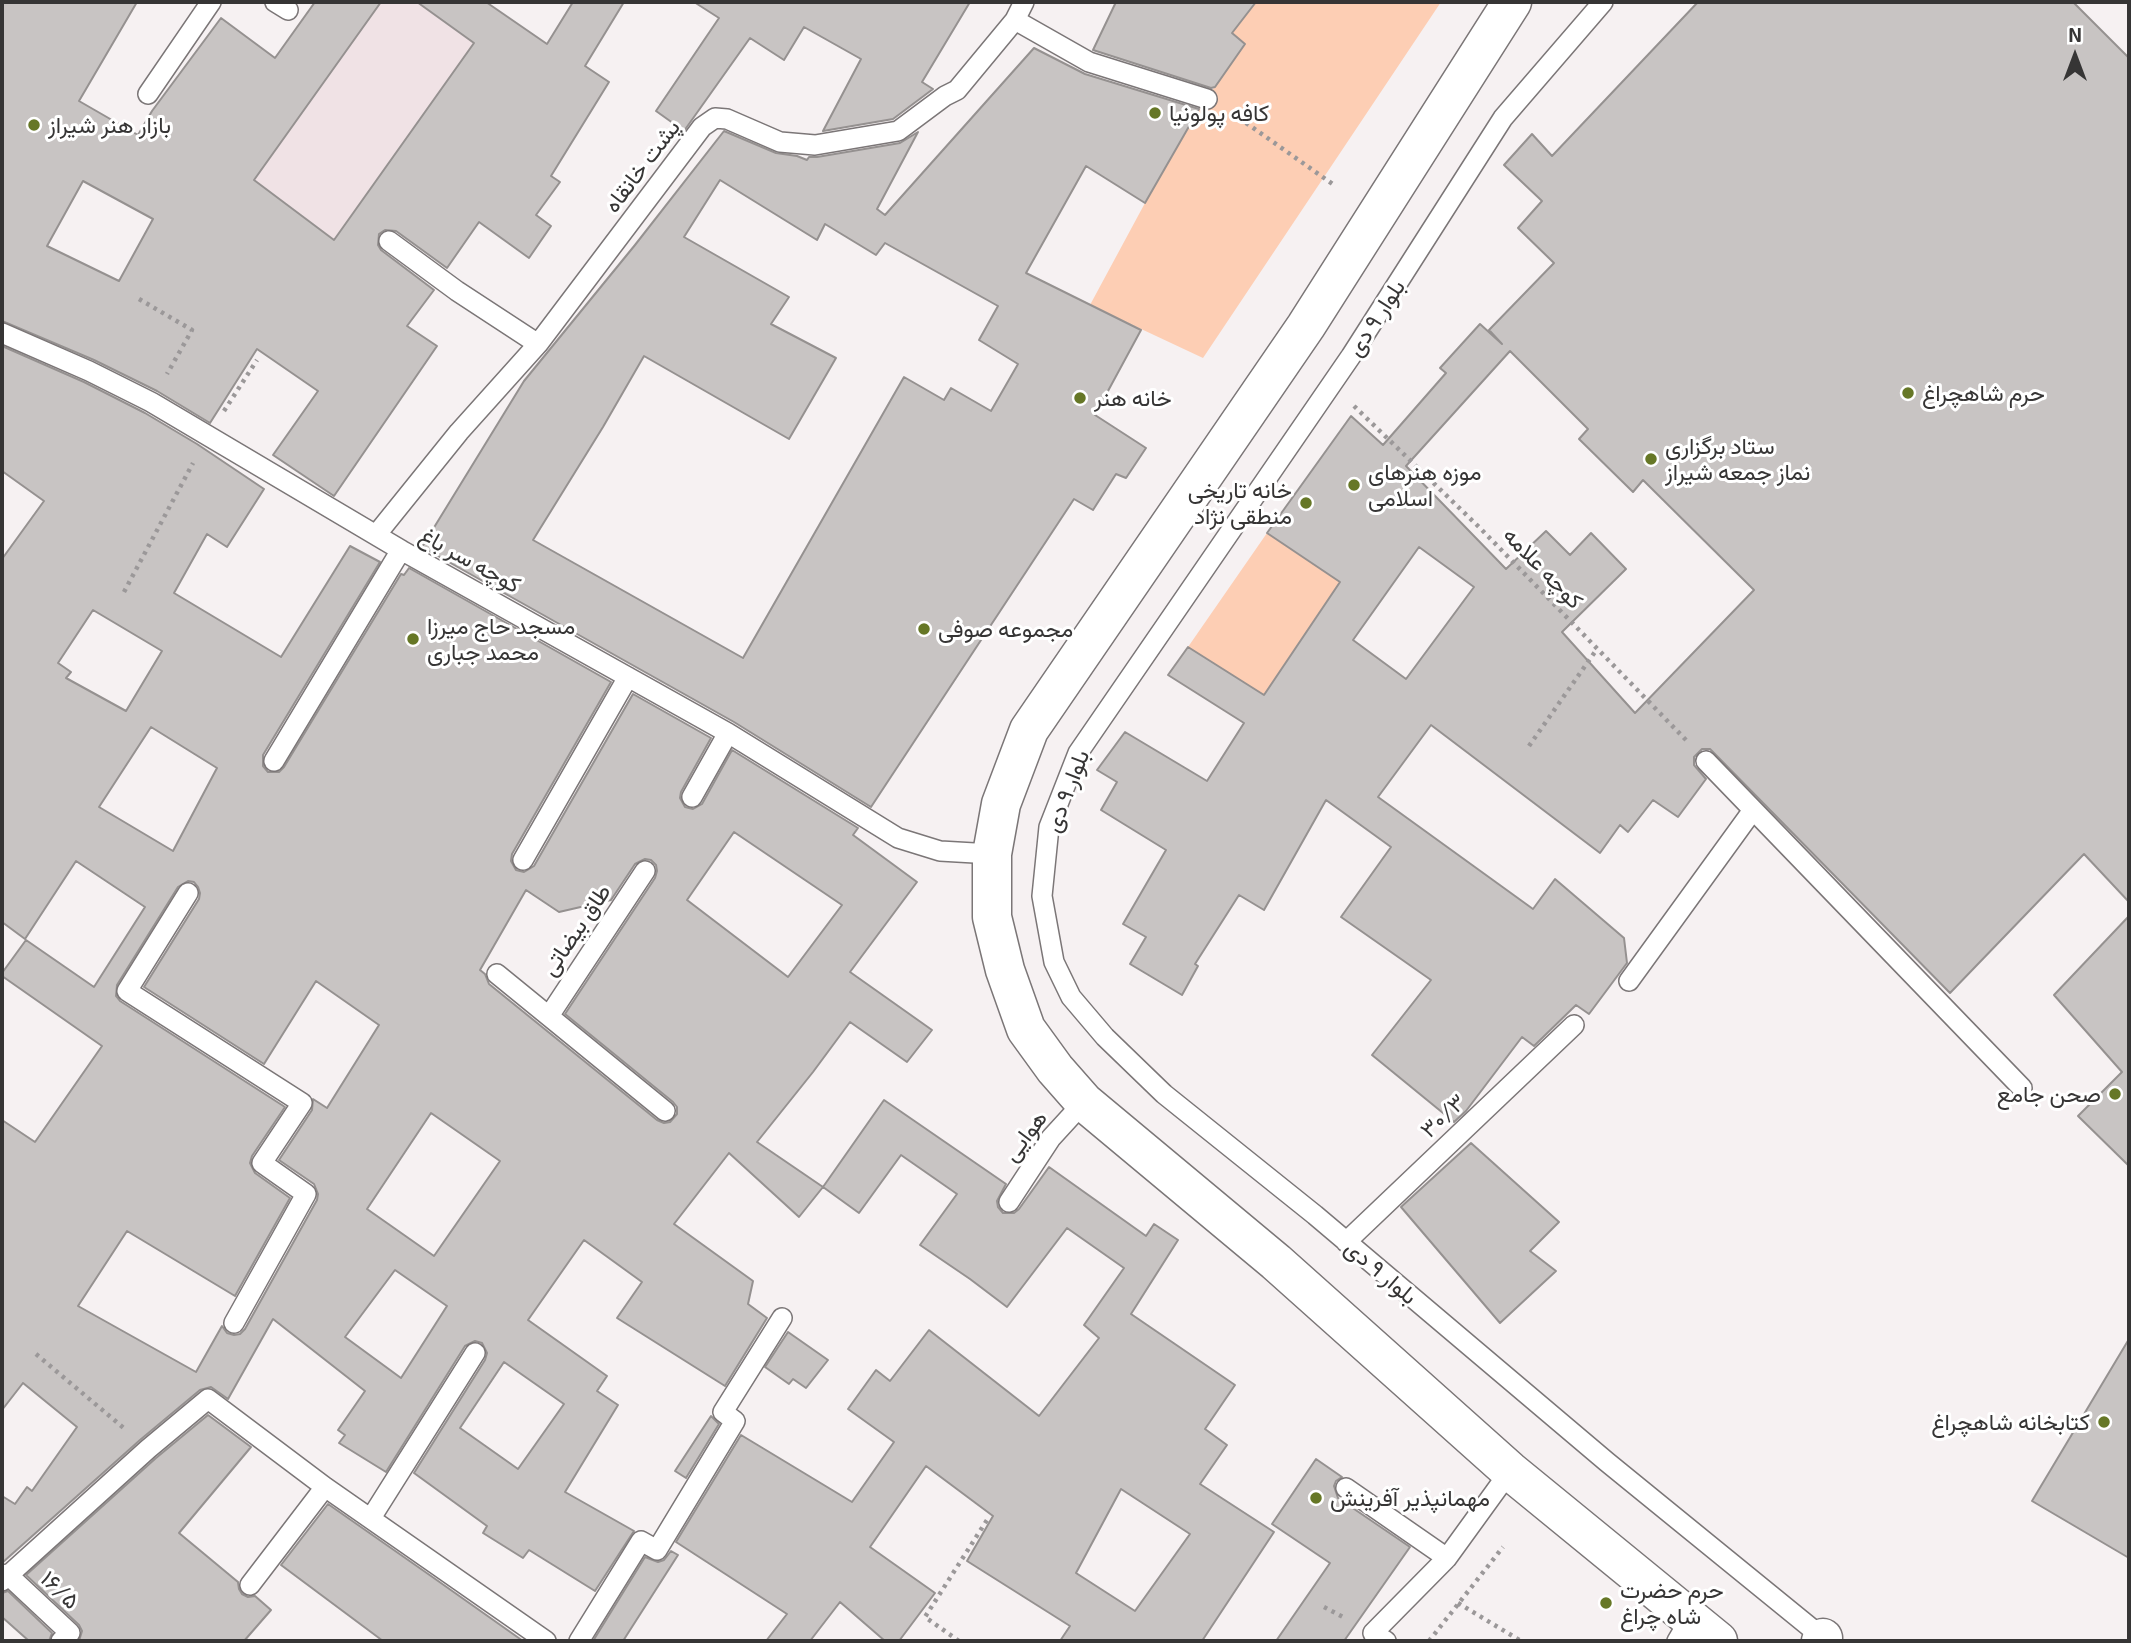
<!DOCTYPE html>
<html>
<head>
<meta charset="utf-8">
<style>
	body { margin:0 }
	#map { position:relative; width:2131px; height:1643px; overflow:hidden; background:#f6f1f2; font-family:"Exo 2",sans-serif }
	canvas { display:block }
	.frame { position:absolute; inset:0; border:4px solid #363535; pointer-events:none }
	.north { position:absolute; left:2040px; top:21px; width:70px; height:70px; -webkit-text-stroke:5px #fff; paint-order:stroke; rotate:0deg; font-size:19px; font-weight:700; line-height:28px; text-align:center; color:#363535 }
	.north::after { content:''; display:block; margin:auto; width:24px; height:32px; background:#363535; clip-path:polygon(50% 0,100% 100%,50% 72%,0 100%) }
</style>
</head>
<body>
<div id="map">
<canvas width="2131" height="1643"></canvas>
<div class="frame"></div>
<div class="north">N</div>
</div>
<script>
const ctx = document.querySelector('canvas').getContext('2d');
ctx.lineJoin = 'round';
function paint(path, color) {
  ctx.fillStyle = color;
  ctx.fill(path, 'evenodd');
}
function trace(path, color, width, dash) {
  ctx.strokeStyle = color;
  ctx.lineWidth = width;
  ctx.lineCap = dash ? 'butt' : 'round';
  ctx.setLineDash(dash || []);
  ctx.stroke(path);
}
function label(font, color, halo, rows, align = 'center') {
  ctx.font = font + ' "Exo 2",Vazirmatn,sans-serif';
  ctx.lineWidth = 6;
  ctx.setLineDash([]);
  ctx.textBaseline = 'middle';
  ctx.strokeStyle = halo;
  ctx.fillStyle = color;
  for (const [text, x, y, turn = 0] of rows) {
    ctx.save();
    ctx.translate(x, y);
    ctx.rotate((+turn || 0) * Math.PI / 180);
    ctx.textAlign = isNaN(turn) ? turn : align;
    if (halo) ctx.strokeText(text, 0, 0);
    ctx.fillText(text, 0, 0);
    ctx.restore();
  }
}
paint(new Path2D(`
	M 315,2 L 486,2 L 529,32 L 390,233 L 352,285 L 250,250 L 257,104 L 298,46 L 288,39 Z`), '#f0e2e5');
paint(new Path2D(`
	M 1256,2 L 1441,2 L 1203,358 L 1090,305 L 1145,203 L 1198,111 L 1244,44 L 1232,33 Z
	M 1267,533 L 1340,582 L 1264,695 L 1188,647 Z`), '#fdceb4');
const building = new Path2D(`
	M 2,2 L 137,2 L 79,101 L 138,135 L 152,111 L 221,18 L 275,58 L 315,2 L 381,2 L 254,180 L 334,240 L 474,43 L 417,2 L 486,2 L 547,44 L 573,2 L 624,2 L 585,66 L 609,82 L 551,176 L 560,182 L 536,215 L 551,226 L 529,258 L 479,222 L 447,268 L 396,231 L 385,230 L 379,234 L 378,245 L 381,250 L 434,290 L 407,326 L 437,346 L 334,496 L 273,455 L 318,391 L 257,349 L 210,423 L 157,391 L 94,360 L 2,321 ZM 83,181 L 153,219 L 119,281 L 47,246 Z
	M 694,2 L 970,2 L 922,82 L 933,89 L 893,119 L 823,131 L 861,59 L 804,27 L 784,60 L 750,38 L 684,131 L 656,111 L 719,18 Z
	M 1116,2 L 1256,2 L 1232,33 L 1245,44 L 1215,87 L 1211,88 L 1093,50 Z
	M 1698,2 L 2073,2 L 2129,58 L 2129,902 L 2084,854 L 1950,993 L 1710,749 L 1702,749 L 1694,757 L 1694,765 L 1706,779 L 1678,817 L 1653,800 L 1628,832 L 1620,825 L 1600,853 L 1431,725 L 1378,797 L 1533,909 L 1555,879 L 1624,938 L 1627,963 L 1589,1014 L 1576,1005 L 1534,1046 L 1522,1037 L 1466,1111 L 1454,1122 L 1372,1055 L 1431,980 L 1341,917 L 1391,847 L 1326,800 L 1264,910 L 1239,895 L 1195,964 L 1198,966 L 1182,995 L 1130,964 L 1146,937 L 1123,924 L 1166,850 L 1101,810 L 1117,782 L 1097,770 L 1125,732 L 1207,781 L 1244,723 L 1168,675 L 1188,647 L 1264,695 L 1340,582 L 1267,533 L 1351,416 L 1383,445 L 1446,373 L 1440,368 L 1480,324 L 1502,344 L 1489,330 L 1554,263 L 1518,228 L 1542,201 L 1504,165 L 1532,134 L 1552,156 ZM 1510,351 L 1588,429 L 1579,439 L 1633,492 L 1643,480 L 1754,590 L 1635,713 L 1562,632 L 1626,569 L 1591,533 L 1570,555 L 1546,531 L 1506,569 L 1406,466 ZM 1419,547 L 1474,587 L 1406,679 L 1353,640 Z
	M 1034,48 L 1085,74 L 1199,109 L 1145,203 L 1086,166 L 1026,273 L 1141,330 L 1095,415 L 1146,448 L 1126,478 L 1116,474 L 1093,510 L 1074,499 L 871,807 L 734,722 L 422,547 L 524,381 L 635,245 L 724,131 L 776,153 L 797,156 L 807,160 L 809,157 L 817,157 L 900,143 L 918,132 L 877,209 L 885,215 ZM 720,180 L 817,240 L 825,224 L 876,255 L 885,243 L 998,306 L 979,340 L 1018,364 L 991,411 L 951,388 L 944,400 L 904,377 L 743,658 L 533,540 L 603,427 L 644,356 L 789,439 L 836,358 L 771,324 L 789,297 L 684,237 Z
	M 2,346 L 84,382 L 145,413 L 197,444 L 264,489 L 227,547 L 207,534 L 174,593 L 281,657 L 350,546 L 380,562 L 263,755 L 263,766 L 268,772 L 279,772 L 284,767 L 401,574 L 404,575 L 409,568 L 611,682 L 512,854 L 511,861 L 516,870 L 524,872 L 534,866 L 633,694 L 711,738 L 681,792 L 680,798 L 685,807 L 693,809 L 702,804 L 732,750 L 858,828 L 853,835 L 917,882 L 850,972 L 932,1030 L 907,1062 L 850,1022 L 813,1072 L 757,1142 L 823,1187 L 799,1217 L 729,1153 L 674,1224 L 753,1281 L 748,1304 L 767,1318 L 725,1386 L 617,1318 L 642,1282 L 584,1240 L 528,1320 L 607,1376 L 597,1391 L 618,1405 L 565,1492 L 634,1531 L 595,1591 L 529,1550 L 523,1558 L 483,1533 L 487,1526 L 414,1473 L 485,1360 L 487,1353 L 482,1343 L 475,1341 L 465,1346 L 386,1472 L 339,1443 L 345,1435 L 338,1430 L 365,1391 L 273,1319 L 228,1399 L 211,1387 L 200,1390 L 140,1440 L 2,1563 L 2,1496 L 15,1504 L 27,1487 L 32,1491 L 77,1427 L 23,1383 L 2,1410 L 2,1120 L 35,1142 L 102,1046 L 2,976 L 2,973 L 26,940 L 94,987 L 145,907 L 76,861 L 25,939 L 2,922 L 2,559 L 44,501 L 2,471 ZM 93,610 L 162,651 L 126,711 L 66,678 L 71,672 L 58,663 ZM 151,727 L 217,768 L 173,851 L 99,807 ZM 734,832 L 842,905 L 788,977 L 687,900 ZM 645,859 L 651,860 L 656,865 L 657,871 L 655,878 L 565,1014 L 673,1102 L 677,1107 L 677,1114 L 670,1122 L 664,1123 L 657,1120 L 489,984 L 485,974 L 480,970 L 526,890 L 559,912 L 611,900 L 635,864 ZM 188,881 L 194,882 L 198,887 L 200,893 L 199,899 L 144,987 L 264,1064 L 316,981 L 379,1025 L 327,1108 L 313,1099 L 312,1110 L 279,1160 L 314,1184 L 318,1194 L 317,1200 L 245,1329 L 240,1334 L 234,1335 L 227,1333 L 222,1326 L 196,1372 L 78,1306 L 127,1231 L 235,1296 L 290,1198 L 255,1173 L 250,1163 L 252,1156 L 285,1107 L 120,1001 L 116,996 L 117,985 L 178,887 ZM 431,1113 L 500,1161 L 434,1256 L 367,1209 ZM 395,1270 L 447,1306 L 401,1378 L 345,1337 ZM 504,1362 L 564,1404 L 518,1469 L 460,1428 Z
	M 2129,916 L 2129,1166 L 2078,1116 L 2122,1072 L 2054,995 Z
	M 884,1100 L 1006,1184 L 997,1201 L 998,1207 L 1003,1213 L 1014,1213 L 1019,1209 L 1049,1167 L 1146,1236 L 1154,1224 L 1178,1240 L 1131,1314 L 1235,1385 L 1205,1429 L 1227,1445 L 1200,1484 L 1274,1532 L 1202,1641 L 1060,1641 L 1070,1626 L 967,1561 L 993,1516 L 926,1466 L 870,1547 L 935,1593 L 899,1641 L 885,1641 L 840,1602 L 810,1641 L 766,1641 L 787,1614 L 676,1542 L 741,1435 L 852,1502 L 894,1442 L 848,1409 L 876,1370 L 890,1381 L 929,1330 L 1039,1416 L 1099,1338 L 1084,1325 L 1124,1268 L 1067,1228 L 1007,1307 L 970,1279 L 920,1245 L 957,1194 L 901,1155 L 859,1213 L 823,1187 ZM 1121,1489 L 1190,1534 L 1135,1611 L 1076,1573 Z
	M 1471,1143 L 1559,1222 L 1530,1251 L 1556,1271 L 1500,1323 L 1401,1207 Z
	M 788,1332 L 828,1360 L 806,1388 L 793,1379 L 789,1384 L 765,1367 Z
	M 2129,1339 L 2129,1558 L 2032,1501 Z
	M 208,1415 L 251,1447 L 179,1533 L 238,1582 L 239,1589 L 242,1594 L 248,1597 L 255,1596 L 271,1610 L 244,1641 L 79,1641 L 82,1631 L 79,1625 L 26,1575 L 156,1458 Z
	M 711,1416 L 719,1424 L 686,1478 L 675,1471 Z
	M 1316,1459 L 1342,1477 L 1336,1481 L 1334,1486 L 1338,1498 L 1410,1547 L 1344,1641 L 1276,1641 L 1330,1563 L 1272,1524 Z
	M 328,1504 L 431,1576 L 523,1641 L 383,1641 L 281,1565 Z
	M 671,1551 L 678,1555 L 623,1641 L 593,1641 L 645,1557 L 658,1562 L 664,1560 Z
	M 8,1591 L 52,1633 L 49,1641 L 29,1641 L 2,1617 L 2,1593 Z`);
paint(building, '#c8c4c3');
trace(building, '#959190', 2);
const service = new Path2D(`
	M 275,2 L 288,10
	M 1603,2 L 1503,118 L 1351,356 L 1078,753 L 1049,827 L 1042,896 L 1054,962 L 1071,997 L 1105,1037 L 1164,1094 L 1315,1215 L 1607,1462 L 1827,1641
	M 1015,20 L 1089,62 L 1207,99
	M 148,94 L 211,2
	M 389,241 L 457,291 L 538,344
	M 2,333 L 89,371 L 151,402 L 401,550 L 728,733 L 898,838 L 940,851 L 992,854
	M 376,535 L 459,432 L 538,344 L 702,127 L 715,118 L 727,119 L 780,142 L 815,145 L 898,131 L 945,96 L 957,90 L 1015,20 L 1024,2
	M 274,761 L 401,550
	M 1706,761 L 2022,1088
	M 692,797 L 728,733
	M 523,860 L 628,677
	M 188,893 L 127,991 L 302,1103 L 262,1163 L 306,1194 L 234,1323
	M 497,974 L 665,1111
	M 1629,981 L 1753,810
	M 549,1016 L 645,871
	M 1009,1202 L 1051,1138 L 1084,1102
	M 1346,1242 L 1574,1025
	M 1346,1488 L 1447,1558
	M 371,1518 L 475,1353
	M 7,1574 L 70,1633 L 61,1641
	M 2,1581 L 148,1449 L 208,1399 L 325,1487 L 546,1641
	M 250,1585 L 325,1487
	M 579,1641 L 641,1541 L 657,1550 L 735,1421 L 723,1412 L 782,1318
	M 1386,1641 L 1373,1633 L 1447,1558 L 1510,1471
	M 1677,1641 L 1690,1619`);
const tertiary = new Path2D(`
	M 1512,2 L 1306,326 L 1029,730 L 1001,804 L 992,854 L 992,917 L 1005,970 L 1026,1029 L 1055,1069 L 1084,1102 L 1276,1262 L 1510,1471 L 1718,1641
	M 1821,1641 L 1823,1638`);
trace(service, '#7b7677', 22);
trace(tertiary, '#7b7677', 41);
trace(new Path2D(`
	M 1232,113 L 1334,185
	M 139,299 L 192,330 L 167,374
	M 1354,406 L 1480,528 L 1686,740
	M 224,411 L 257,360
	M 124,592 L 193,463
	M 1529,746 L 1597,649
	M 36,1354 L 126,1430
	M 1458,1603 L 1521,1641
	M 1324,1607 L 1345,1618
	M 959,1641 L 925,1617 L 987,1520
	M 1429,1641 L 1503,1547`), '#9b9899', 4.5, [3.5, 5]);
trace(service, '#fff', 19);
trace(tertiary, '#fff', 38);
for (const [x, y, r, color] of [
	[1155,113,7,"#667726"],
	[34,125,7,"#667726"],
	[1908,393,7,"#667726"],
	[1080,398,7,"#667726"],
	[1651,459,7,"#667726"],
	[1354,485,7,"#667726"],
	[1306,503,7,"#667726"],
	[924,629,7,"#667726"],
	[413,639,7,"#667726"],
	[2115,1094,7,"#667726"],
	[2104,1422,7,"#667726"],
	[1316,1498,7,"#667726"],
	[1606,1603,7,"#667726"]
]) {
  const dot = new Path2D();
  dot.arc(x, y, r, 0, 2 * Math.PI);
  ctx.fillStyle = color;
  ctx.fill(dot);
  trace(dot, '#fff', 2.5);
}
label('23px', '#363535', '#fff', [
	["کافه پولونیا",1169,113],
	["بازار هنر شیراز",48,125],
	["حرم شاهچراغ",1922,393],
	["خانه هنر",1094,398],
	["ستاد برگزاری",1665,446],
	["نماز جمعه شیراز",1665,472],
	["موزه هنرهای",1368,472],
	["اسلامی",1368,498],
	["خانه تاریخی",1292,490,"right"],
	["منطقی نژاد",1292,516,"right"],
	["مسجد حاج میرزا",427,626],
	["محمد جباری",427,652],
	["مجموعه صوفی",938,629],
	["صحن جامع",2101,1094,"right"],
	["کتابخانه شاهچراغ",2090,1422,"right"],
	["مهمانپذیر آفرینش",1330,1498],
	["حرم حضرت",1620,1590],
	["شاه چراغ",1620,1616]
], 'left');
label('23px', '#363535', '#fff', [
	["پشت خانقاه",642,166,-53],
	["بلوار ۹ دی",1376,318,-57],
	["کوچه سر باغ",470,560,29],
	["کوچه علامه",1543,568,46],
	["بلوار ۹ دی",1067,791,-69],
	["طاق بیضاتی",576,930,-56],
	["۳۰/۳",1443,1116,-43],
	["هوایی",1025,1136,-53],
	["بلوار ۹ دی",1381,1272,40],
	["۱۶/۵",60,1590,44]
]);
</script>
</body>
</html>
